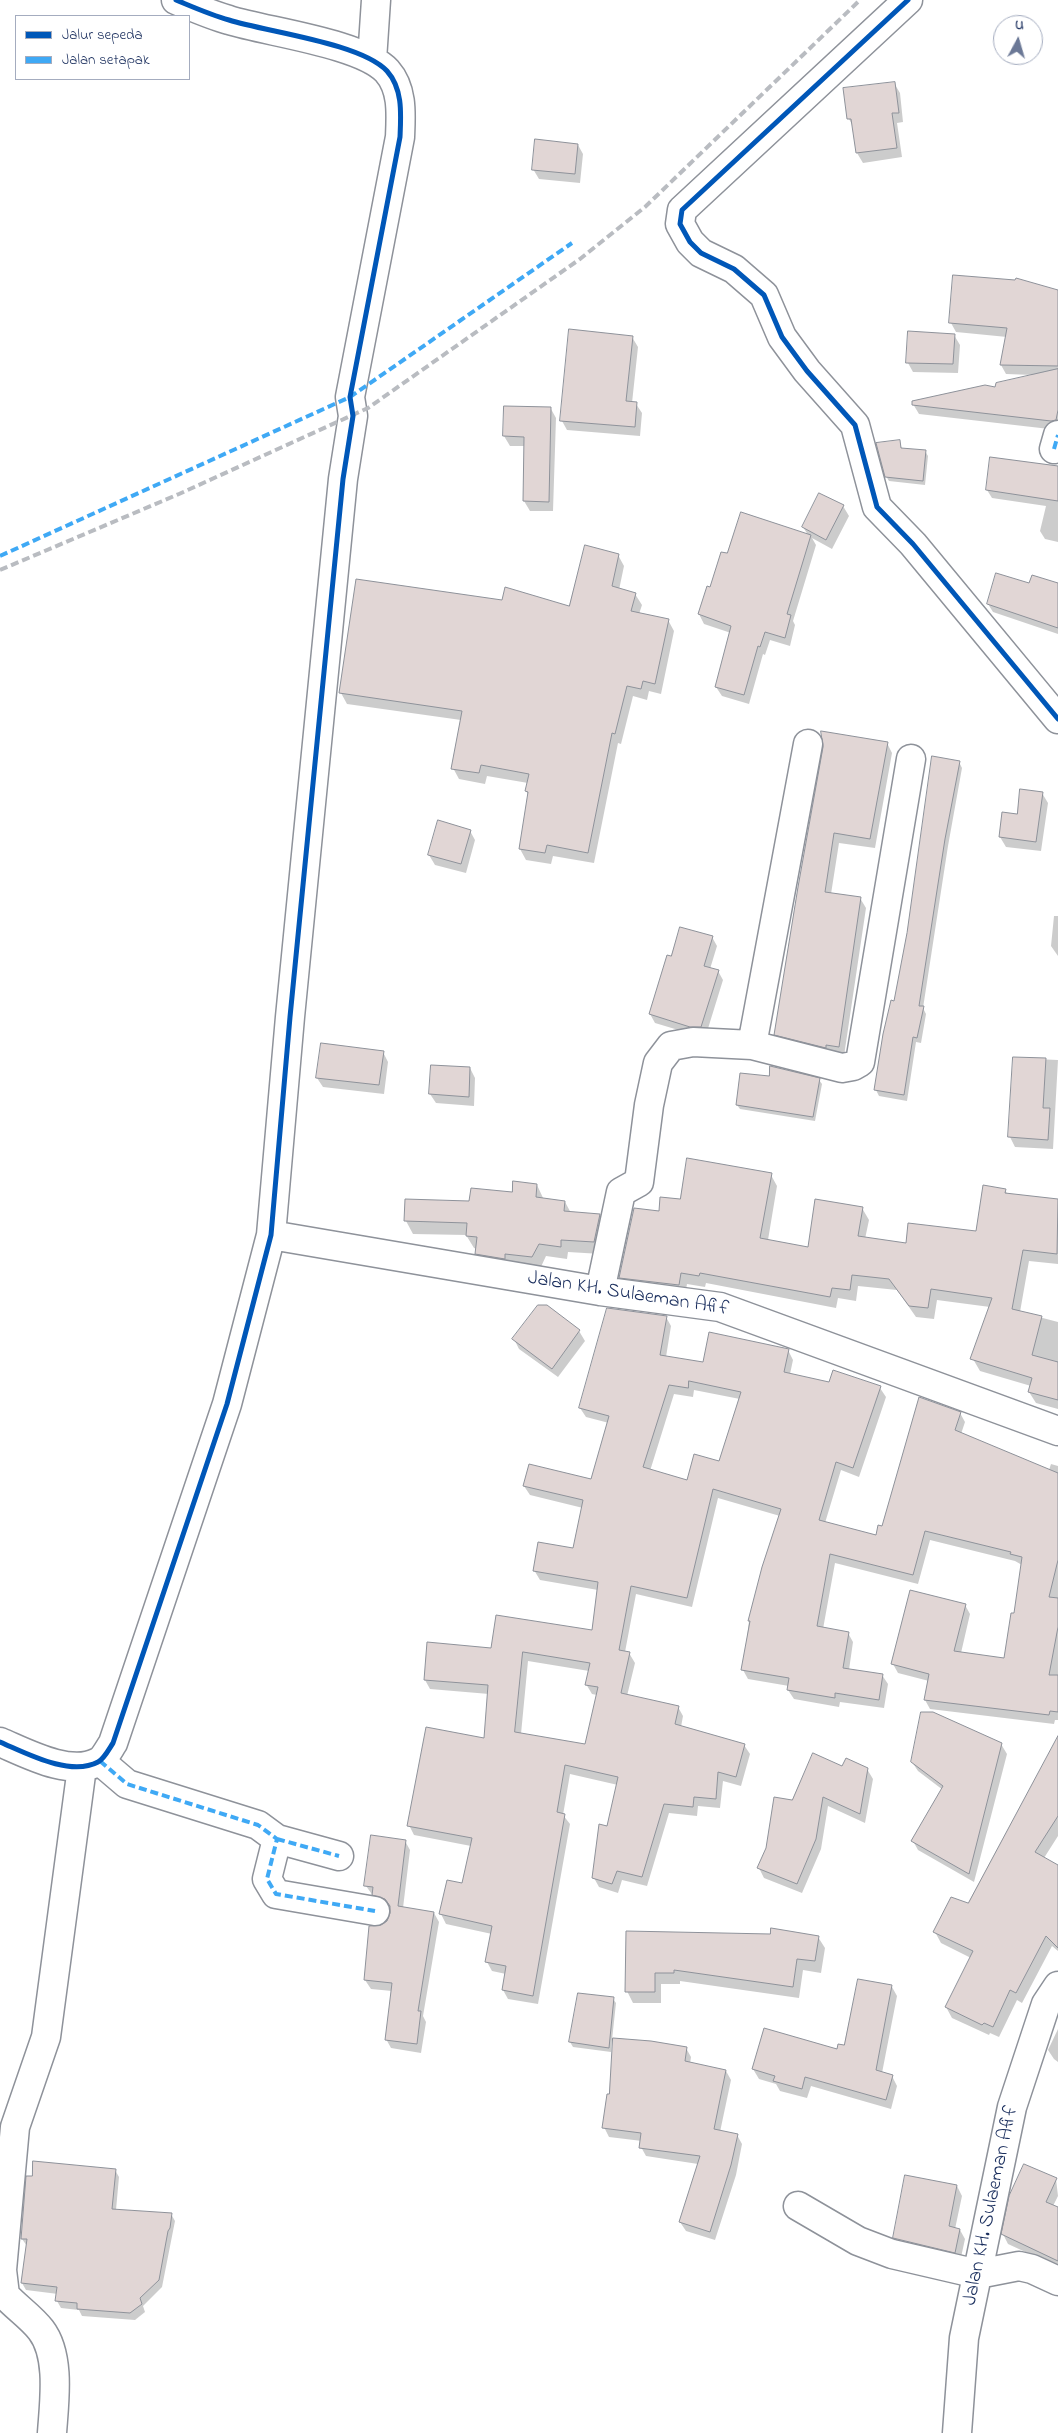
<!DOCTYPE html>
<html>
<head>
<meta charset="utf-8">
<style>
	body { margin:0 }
	#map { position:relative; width:1058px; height:2433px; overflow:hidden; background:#fff; font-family:"Indie Flower",sans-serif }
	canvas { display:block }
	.legend { position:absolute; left:15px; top:15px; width:175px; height:65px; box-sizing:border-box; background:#fff; border:1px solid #a4acbf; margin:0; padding:6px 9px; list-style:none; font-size:15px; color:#1b2f5e }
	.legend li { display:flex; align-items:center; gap:10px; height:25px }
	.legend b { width:25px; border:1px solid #a4acbf }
	.north { position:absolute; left:993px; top:15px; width:50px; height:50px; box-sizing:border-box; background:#fff; border:1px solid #a4acbf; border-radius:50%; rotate:6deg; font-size:14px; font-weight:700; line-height:20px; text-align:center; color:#1b2f5e }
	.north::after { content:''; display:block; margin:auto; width:18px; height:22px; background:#6b7896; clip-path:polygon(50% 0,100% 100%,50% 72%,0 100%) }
</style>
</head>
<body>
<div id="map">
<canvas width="1058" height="2433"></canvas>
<ul class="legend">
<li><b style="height:6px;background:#0057b8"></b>Jalur sepeda</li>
<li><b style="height:6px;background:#3fa9f5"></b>Jalan setapak</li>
</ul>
<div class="north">U</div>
</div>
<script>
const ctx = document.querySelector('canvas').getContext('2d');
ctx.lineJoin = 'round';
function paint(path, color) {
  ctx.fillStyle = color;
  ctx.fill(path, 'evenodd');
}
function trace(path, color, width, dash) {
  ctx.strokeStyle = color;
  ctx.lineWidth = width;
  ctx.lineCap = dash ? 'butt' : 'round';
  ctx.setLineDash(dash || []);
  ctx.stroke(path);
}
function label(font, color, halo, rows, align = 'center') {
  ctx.font = font + ' "Indie Flower",sans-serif';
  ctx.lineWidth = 4.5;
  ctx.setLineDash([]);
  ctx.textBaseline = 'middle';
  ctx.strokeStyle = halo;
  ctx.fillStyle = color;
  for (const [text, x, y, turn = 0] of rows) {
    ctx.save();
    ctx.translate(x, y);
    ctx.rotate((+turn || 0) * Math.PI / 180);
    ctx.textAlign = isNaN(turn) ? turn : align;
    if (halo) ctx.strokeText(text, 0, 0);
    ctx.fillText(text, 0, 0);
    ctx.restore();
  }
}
paint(new Path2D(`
	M 894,83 L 900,93 L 903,122 L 897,123 L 902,157 L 863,163 L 857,153 L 854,128 L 849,119 Z
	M 578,145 L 583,154 L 580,183 L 539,179 L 533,169 Z
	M 1058,292 L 1058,430 L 919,414 L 913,404 L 996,388 L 1033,375 L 1006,374 L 1001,365 L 1007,337 L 956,332 L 951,323 Z
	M 954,335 L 960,345 L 958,373 L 913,372 L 908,363 Z
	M 632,337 L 638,347 L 632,403 L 636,404 L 642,413 L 640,436 L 567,430 L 562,421 Z
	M 551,409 L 556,418 L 553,511 L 530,511 L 524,501 L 525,446 L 510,446 L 504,436 Z
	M 899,441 L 902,449 L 925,451 L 928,456 L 925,485 L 889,481 L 886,476 Z
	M 991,458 L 1058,466 L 1058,542 L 1045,539 L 1040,531 L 1046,506 L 992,498 L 987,490 Z
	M 843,506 L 849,516 L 832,549 L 812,538 L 816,545 L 793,621 L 795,625 L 790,646 L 770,640 L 765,655 L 763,654 L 749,704 L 722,696 L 716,687 L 731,633 L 704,624 L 699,614 L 728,555 L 808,535 L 803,527 Z
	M 618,555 L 624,566 L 619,590 L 635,594 L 642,605 L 639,614 L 668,620 L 674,631 L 661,694 L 649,691 L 647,700 L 633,696 L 621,744 L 618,743 L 594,863 L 553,856 L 551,864 L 526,860 L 520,849 L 529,796 L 526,791 L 528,783 L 487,776 L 485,784 L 459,779 L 453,768 L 461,720 L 347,704 L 341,693 L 503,601 L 570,608 Z
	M 1058,584 L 1058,634 L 993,612 L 988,604 L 1030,585 Z
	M 887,743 L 892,753 L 875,848 L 839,843 L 831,894 L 860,898 L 866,908 L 844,1056 L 781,1044 L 776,1034 L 825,747 Z
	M 959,762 L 962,768 L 948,846 L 923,1008 L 926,1014 L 921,1043 L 916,1042 L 907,1101 L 879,1096 L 876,1090 Z
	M 1042,793 L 1048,803 L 1041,851 L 1006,847 L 1000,837 L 1018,816 Z
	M 470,831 L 475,840 L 466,873 L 435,865 L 429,855 Z
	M 1054,916 L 1058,916 L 1058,956 L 1051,946 Z
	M 712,937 L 717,946 L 710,969 L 718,971 L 723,980 L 706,1035 L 695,1035 L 655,1023 L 650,1014 L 672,958 Z
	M 383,1052 L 388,1062 L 384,1094 L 323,1087 L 317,1078 Z
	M 1014,1058 L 1058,1060 L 1053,1149 L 1015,1147 L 1010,1137 Z
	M 470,1068 L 475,1078 L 474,1106 L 436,1103 L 430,1094 Z
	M 819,1080 L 822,1084 L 815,1121 L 740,1109 L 737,1105 Z
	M 771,1175 L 777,1186 L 768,1240 L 809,1248 L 862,1208 L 869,1220 L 865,1239 L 907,1245 L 977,1233 L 1005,1190 L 1008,1195 L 1058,1200 L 1058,1264 L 1029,1261 L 1020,1312 L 1058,1322 L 1058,1409 L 1036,1403 L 1029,1392 L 1031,1386 L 980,1371 L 973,1359 L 990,1307 L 937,1300 L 934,1319 L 916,1317 L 897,1290 L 858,1286 L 856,1301 L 838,1298 L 836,1308 L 706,1283 L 705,1287 L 687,1284 L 685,1296 L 627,1289 L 620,1278 L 660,1213 L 681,1201 Z
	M 537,1185 L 544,1200 L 565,1202 L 571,1213 L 600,1215 L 607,1228 L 601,1254 L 568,1252 L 567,1259 L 546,1256 L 540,1269 L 483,1266 L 476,1254 L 477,1249 L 474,1248 L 466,1235 L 413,1234 L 406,1221 L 406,1200 L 470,1203 L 513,1193 Z
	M 546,1306 L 579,1331 L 585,1341 L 558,1377 L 519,1349 L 514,1339 Z
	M 666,1317 L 671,1326 L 666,1357 L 704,1363 L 788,1350 L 793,1360 L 790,1374 L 830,1383 L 880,1388 L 886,1397 L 859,1477 L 841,1470 L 825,1523 L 877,1536 L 960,1413 L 965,1422 L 961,1434 L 1049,1470 L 1051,1464 L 1058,1466 L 1058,1720 L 1055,1720 L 1054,1724 L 930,1709 L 925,1700 L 929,1681 L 898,1673 L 893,1664 L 965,1605 L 970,1614 L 961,1653 L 1005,1659 L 1015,1615 L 1022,1565 L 1015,1561 L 930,1540 L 918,1584 L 835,1563 L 823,1629 L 848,1633 L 853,1642 L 849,1670 L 882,1675 L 888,1684 L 884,1708 L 840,1702 L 839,1707 L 794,1699 L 788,1690 L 789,1686 L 748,1679 L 743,1670 L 749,1621 L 780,1516 L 718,1498 L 692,1607 L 636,1594 L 625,1652 L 629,1653 L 635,1663 L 627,1696 L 678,1707 L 683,1716 L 681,1727 L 744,1745 L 750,1754 L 741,1786 L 723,1781 L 720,1808 L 698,1806 L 697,1816 L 669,1813 L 647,1886 L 622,1880 L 618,1893 L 599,1887 L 594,1878 L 618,1785 L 570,1774 L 563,1815 L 570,1824 L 538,2004 L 508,1999 L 503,1990 L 506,1974 L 492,1971 L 487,1962 L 492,1934 L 446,1924 L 441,1914 L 463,1885 L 471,1846 L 414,1835 L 409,1825 L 485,1740 L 489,1694 L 430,1689 L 425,1680 L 492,1649 L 593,1632 L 598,1590 L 540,1580 L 534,1570 L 574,1549 L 583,1508 L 530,1495 L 524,1486 L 592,1480 L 609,1423 L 586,1417 L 580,1408 ZM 694,1390 L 740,1399 L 720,1462 L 688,1482 L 650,1471 L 674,1394 L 693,1397 ZM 528,1661 L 589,1671 L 586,1684 L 592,1694 L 597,1695 L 586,1745 L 521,1734 Z
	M 1001,1744 L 1007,1754 L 974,1882 L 918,1850 L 913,1841 L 943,1790 L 918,1771 L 912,1762 Z
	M 843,1768 L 867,1769 L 873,1779 L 865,1823 L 828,1806 L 821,1849 L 802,1893 L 764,1878 L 759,1868 L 793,1802 Z
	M 1058,1770 L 1058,1836 L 1044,1858 L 1058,1866 L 1058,1951 L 1052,1946 L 1022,2003 L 1017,2000 L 999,2037 L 990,2033 L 989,2035 L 952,2018 L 946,2007 L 971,1958 L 941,1943 L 935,1932 L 969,1905 Z
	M 405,1841 L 410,1850 L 403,1908 L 434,1913 L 439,1922 L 423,2016 L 426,2022 L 421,2053 L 391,2048 L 386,2039 L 392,1991 L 371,1989 L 365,1980 L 381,1927 L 388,1921 L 391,1908 L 379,1904 L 366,1886 Z
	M 628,1933 L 818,1937 L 825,1948 L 821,1973 L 803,1970 L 799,1998 L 680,1981 L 680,1984 L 661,1984 L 661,2003 L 633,2003 L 627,1991 Z
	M 892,1987 L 897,1996 L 882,2073 L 892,2076 L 897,2086 L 891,2109 L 811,2086 L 807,2098 L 780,2091 L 776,2084 L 759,2079 L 753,2069 L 838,2051 L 845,2047 Z
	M 613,1999 L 616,2003 L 612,2040 L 650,2042 L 686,2048 L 691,2057 L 690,2064 L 726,2071 L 731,2080 L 720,2132 L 737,2135 L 742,2144 L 736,2175 L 715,2240 L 686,2231 L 680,2222 L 698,2164 L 646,2156 L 641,2147 L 642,2141 L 609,2137 L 604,2127 L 610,2096 L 614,2040 L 612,2040 L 611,2052 L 573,2047 L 570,2042 L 573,2021 Z
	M 1058,2029 L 1058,2062 L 1054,2059 L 1048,2050 Z
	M 115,2170 L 119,2177 L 116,2210 L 171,2214 L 175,2221 L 162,2287 L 143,2306 L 145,2312 L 135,2320 L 82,2316 L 79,2310 L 61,2308 L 57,2301 L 58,2294 L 26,2290 L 22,2283 L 27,2246 L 22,2239 Z
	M 1056,2179 L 1058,2196 L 1053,2206 L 1058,2208 L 1058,2267 L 1008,2244 L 1003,2234 Z
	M 957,2186 L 962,2196 L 955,2229 L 960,2230 L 965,2239 L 960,2262 L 900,2247 L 894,2237 Z`), '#0003');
const building = new Path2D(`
	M 895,82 L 899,113 L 892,113 L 897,148 L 856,153 L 851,119 L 847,119 L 843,88 Z
	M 535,139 L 578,144 L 575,174 L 532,170 Z
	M 953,275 L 1015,280 L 1016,278 L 1058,290 L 1058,366 L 1000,365 L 1007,328 L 949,323 Z
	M 569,329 L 633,336 L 626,401 L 637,402 L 635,427 L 560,421 Z
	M 908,331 L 955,334 L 953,364 L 906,363 Z
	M 1058,369 L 1058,410 L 1056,420 L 1051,421 L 912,405 L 912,401 L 985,385 L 995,387 L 996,383 Z
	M 504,406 L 551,407 L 549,502 L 523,501 L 524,437 L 503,436 Z
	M 900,440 L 901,448 L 926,450 L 923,481 L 885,477 L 876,443 Z
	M 990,457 L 1058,466 L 1058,501 L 986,490 Z
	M 819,493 L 844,505 L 826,540 L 802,527 Z
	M 741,512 L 811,535 L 787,614 L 791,615 L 785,638 L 765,632 L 760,647 L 758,646 L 744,695 L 715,687 L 731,626 L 698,614 L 707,586 L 710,587 L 721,552 L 727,553 Z
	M 585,545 L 619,554 L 612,586 L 636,593 L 631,611 L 669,619 L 655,684 L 643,681 L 641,689 L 627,686 L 615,734 L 612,733 L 588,853 L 547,845 L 545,853 L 519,849 L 528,792 L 525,791 L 529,774 L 481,765 L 479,773 L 451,769 L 462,711 L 339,693 L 356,579 L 502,600 L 505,587 L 569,606 Z
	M 996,573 L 1029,583 L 1032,575 L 1058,583 L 1058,628 L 987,604 Z
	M 821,731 L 888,742 L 870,839 L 834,833 L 825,892 L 861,897 L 839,1047 L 826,1045 L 826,1048 L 774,1035 L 798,887 L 823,747 Z
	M 932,756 L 960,761 L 945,839 L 919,1006 L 924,1006 L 917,1038 L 913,1037 L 904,1095 L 874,1090 L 883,1034 L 891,1000 L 894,1001 L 907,933 Z
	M 1020,789 L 1043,792 L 1036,842 L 999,837 L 1002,812 L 1017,814 Z
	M 438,820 L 471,830 L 461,864 L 428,855 Z
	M 680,927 L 713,936 L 704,966 L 719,970 L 701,1027 L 690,1027 L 649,1014 L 667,955 L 671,956 Z
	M 321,1043 L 384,1051 L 379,1085 L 316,1078 Z
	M 1013,1057 L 1046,1058 L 1043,1108 L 1050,1108 L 1048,1140 L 1008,1137 Z
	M 431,1065 L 470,1067 L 469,1097 L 429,1094 Z
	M 770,1066 L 820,1078 L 813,1117 L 736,1105 L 740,1073 L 769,1076 Z
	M 687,1158 L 772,1173 L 760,1238 L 808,1247 L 815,1199 L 863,1207 L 858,1236 L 906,1243 L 908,1223 L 976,1231 L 983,1185 L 1006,1189 L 1005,1193 L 1058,1199 L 1057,1254 L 1023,1250 L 1012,1309 L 1042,1316 L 1032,1355 L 1058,1362 L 1058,1400 L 1028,1392 L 1032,1378 L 970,1359 L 992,1298 L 931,1289 L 928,1308 L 909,1306 L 889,1279 L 852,1275 L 850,1290 L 832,1288 L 830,1297 L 700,1273 L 699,1276 L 681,1273 L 679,1285 L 619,1278 L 634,1208 L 659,1211 L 660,1197 L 680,1199 Z
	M 513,1181 L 537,1184 L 536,1197 L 565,1201 L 564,1211 L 600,1214 L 594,1242 L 561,1240 L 561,1247 L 539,1244 L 532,1257 L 505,1254 L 505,1259 L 475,1254 L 477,1237 L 466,1236 L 467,1223 L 404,1221 L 405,1199 L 469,1201 L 471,1188 L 512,1192 Z
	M 538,1305 L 547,1305 L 580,1330 L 552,1369 L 512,1339 Z
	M 607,1308 L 667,1316 L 660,1355 L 703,1362 L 709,1332 L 789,1349 L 784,1372 L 829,1382 L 833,1370 L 881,1386 L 853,1468 L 836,1462 L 819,1520 L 876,1535 L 878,1525 L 882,1526 L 919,1397 L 961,1412 L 955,1430 L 1058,1473 L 1058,1560 L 1049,1597 L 1058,1598 L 1058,1627 L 1049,1675 L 1058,1675 L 1058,1712 L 1050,1711 L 1049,1715 L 924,1700 L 929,1674 L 891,1664 L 910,1590 L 966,1604 L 954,1651 L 1004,1658 L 1011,1613 L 1014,1613 L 1022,1557 L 1010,1554 L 1011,1552 L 925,1531 L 913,1575 L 830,1554 L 817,1626 L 849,1632 L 843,1668 L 883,1674 L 879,1700 L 835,1693 L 835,1698 L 787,1690 L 789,1678 L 741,1670 L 750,1621 L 748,1621 L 762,1567 L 781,1509 L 713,1489 L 687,1598 L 631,1586 L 619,1650 L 630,1652 L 621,1693 L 679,1706 L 675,1724 L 745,1744 L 736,1777 L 718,1772 L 716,1799 L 694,1797 L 693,1807 L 664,1804 L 642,1877 L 617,1871 L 612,1884 L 592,1878 L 599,1824 L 607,1826 L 618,1777 L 565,1765 L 557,1812 L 565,1814 L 533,1996 L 502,1990 L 506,1966 L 485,1962 L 492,1926 L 439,1914 L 447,1880 L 462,1883 L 472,1838 L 407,1826 L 426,1727 L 484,1738 L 488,1685 L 424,1680 L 427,1642 L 491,1648 L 496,1615 L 592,1630 L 598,1582 L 533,1571 L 538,1542 L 573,1548 L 583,1500 L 523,1486 L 529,1464 L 591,1479 L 609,1416 L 579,1408 ZM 689,1381 L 741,1392 L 719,1461 L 694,1454 L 687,1480 L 643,1467 L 669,1385 L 688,1388 ZM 523,1652 L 590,1663 L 585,1685 L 598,1687 L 585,1744 L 515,1732 Z
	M 921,1712 L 933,1712 L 1002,1743 L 969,1874 L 911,1841 L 943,1786 L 911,1762 Z
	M 1058,1736 L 1058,1816 L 1035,1852 L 1058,1865 L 1058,1948 L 1046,1936 L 1016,1993 L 1010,1990 L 993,2027 L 984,2023 L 982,2025 L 945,2007 L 973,1951 L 933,1932 L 951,1897 L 968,1903 Z
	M 813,1753 L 842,1766 L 846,1758 L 868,1768 L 860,1814 L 823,1797 L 816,1839 L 797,1884 L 757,1868 L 766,1848 L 774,1797 L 792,1800 Z
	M 371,1835 L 406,1840 L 398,1906 L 434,1912 L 418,2011 L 421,2011 L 417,2044 L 385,2040 L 392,1983 L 364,1980 L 369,1926 L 381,1925 L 387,1921 L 390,1913 L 390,1906 L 385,1899 L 372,1895 L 373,1887 L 364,1886 Z
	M 771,1928 L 819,1936 L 815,1961 L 797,1959 L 793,1987 L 674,1970 L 674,1973 L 655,1973 L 655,1992 L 625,1992 L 626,1931 L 770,1934 Z
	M 858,1979 L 892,1985 L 876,2070 L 893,2075 L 886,2100 L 805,2077 L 802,2089 L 773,2081 L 775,2076 L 752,2069 L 764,2028 L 837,2049 L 838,2044 L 844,2045 Z
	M 578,1993 L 614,1997 L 609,2048 L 569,2042 Z
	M 613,2038 L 651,2041 L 687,2047 L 685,2061 L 726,2070 L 714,2129 L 738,2134 L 731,2165 L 710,2232 L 679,2222 L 700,2156 L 639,2148 L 641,2133 L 602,2128 L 607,2094 L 609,2094 Z
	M 33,2161 L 116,2169 L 112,2209 L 172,2213 L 170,2228 L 168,2231 L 159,2280 L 140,2298 L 142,2304 L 130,2313 L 77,2309 L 77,2303 L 55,2301 L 57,2287 L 21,2283 L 27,2239 L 21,2239 L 26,2176 L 32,2176 Z
	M 1024,2164 L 1057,2178 L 1046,2202 L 1058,2207 L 1058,2261 L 1001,2234 L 1009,2196 Z
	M 905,2175 L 957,2185 L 949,2226 L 960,2229 L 955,2253 L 893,2238 Z`);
paint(building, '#e1d6d5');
trace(building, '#8e929a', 1);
const minor = new Path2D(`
	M 908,0 L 682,210 L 680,224 L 690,242 L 701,253 L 734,269 L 764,295 L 782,337 L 807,371 L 855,425 L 877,507 L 913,544 L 1058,719
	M 372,60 L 376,0
	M 1054,449 L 1058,435
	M 752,1045 L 842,1068 L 853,1066 L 860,1062 L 911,759
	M 271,1235 L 600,1291 L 720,1307 L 1058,1431
	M 600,1291 L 621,1192 L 639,1182 L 649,1105 L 658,1063 L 671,1046 L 693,1042 L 752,1045 L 808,744
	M 0,1742 C 26,1753 70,1777 98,1762 C 104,1759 109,1749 113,1743 L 227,1404 L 271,1235 L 290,1017 L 343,479 L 353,416 L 350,397 L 400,137 C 401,114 403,89 387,71 C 361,43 267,32 229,20 C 211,15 193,7 176,0
	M 100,1761 L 127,1784 L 258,1825 L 277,1839 L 267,1879 L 276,1894 L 375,1911
	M 277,1839 L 339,1856
	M 798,2206 L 858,2241 L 892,2254 L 978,2274 L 1019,2266 L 1032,2269 L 1058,2281
	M 52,2433 C 54,2403 61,2356 41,2330 C 31,2317 17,2308 5,2295 L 2,2270 L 15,2127 L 46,2037 L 82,1767
	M 957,2433 L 964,2338 L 1012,2107 L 1046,2004 L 1058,1986`);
trace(minor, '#8e929a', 31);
trace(minor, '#fff', 28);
trace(new Path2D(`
	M 0,570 L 179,494 L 368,408 L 580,259 L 645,207 L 860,0`), '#b9bcc1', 4, [8, 4]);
trace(new Path2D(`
	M 1054,449 L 1058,435
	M 0,556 L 350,397 L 572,243
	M 100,1761 L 127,1784 L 258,1825 L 277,1839 L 267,1879 L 276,1894 L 375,1911
	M 277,1839 L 339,1856`), '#3fa9f5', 4, [8, 4]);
trace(new Path2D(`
	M 908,0 L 682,210 L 680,224 L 690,242 L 701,253 L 734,269 L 764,295 L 782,337 L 807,371 L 855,425 L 877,507 L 913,544 L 1058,719
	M 0,1742 C 26,1753 70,1777 98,1762 C 104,1759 109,1749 113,1743 L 227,1404 L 271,1235 L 290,1017 L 343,479 L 353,416 L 350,397 L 400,137 C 401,114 403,89 387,71 C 361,43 267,32 229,20 C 211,15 193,7 176,0`), '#0057b8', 5);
label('20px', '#1b2f5e', '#fff', [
	["Jalan KH. Sulaeman Afif",628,1295,9],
	["Jalan KH. Sulaeman Afif",992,2206,-78]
]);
</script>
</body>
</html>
